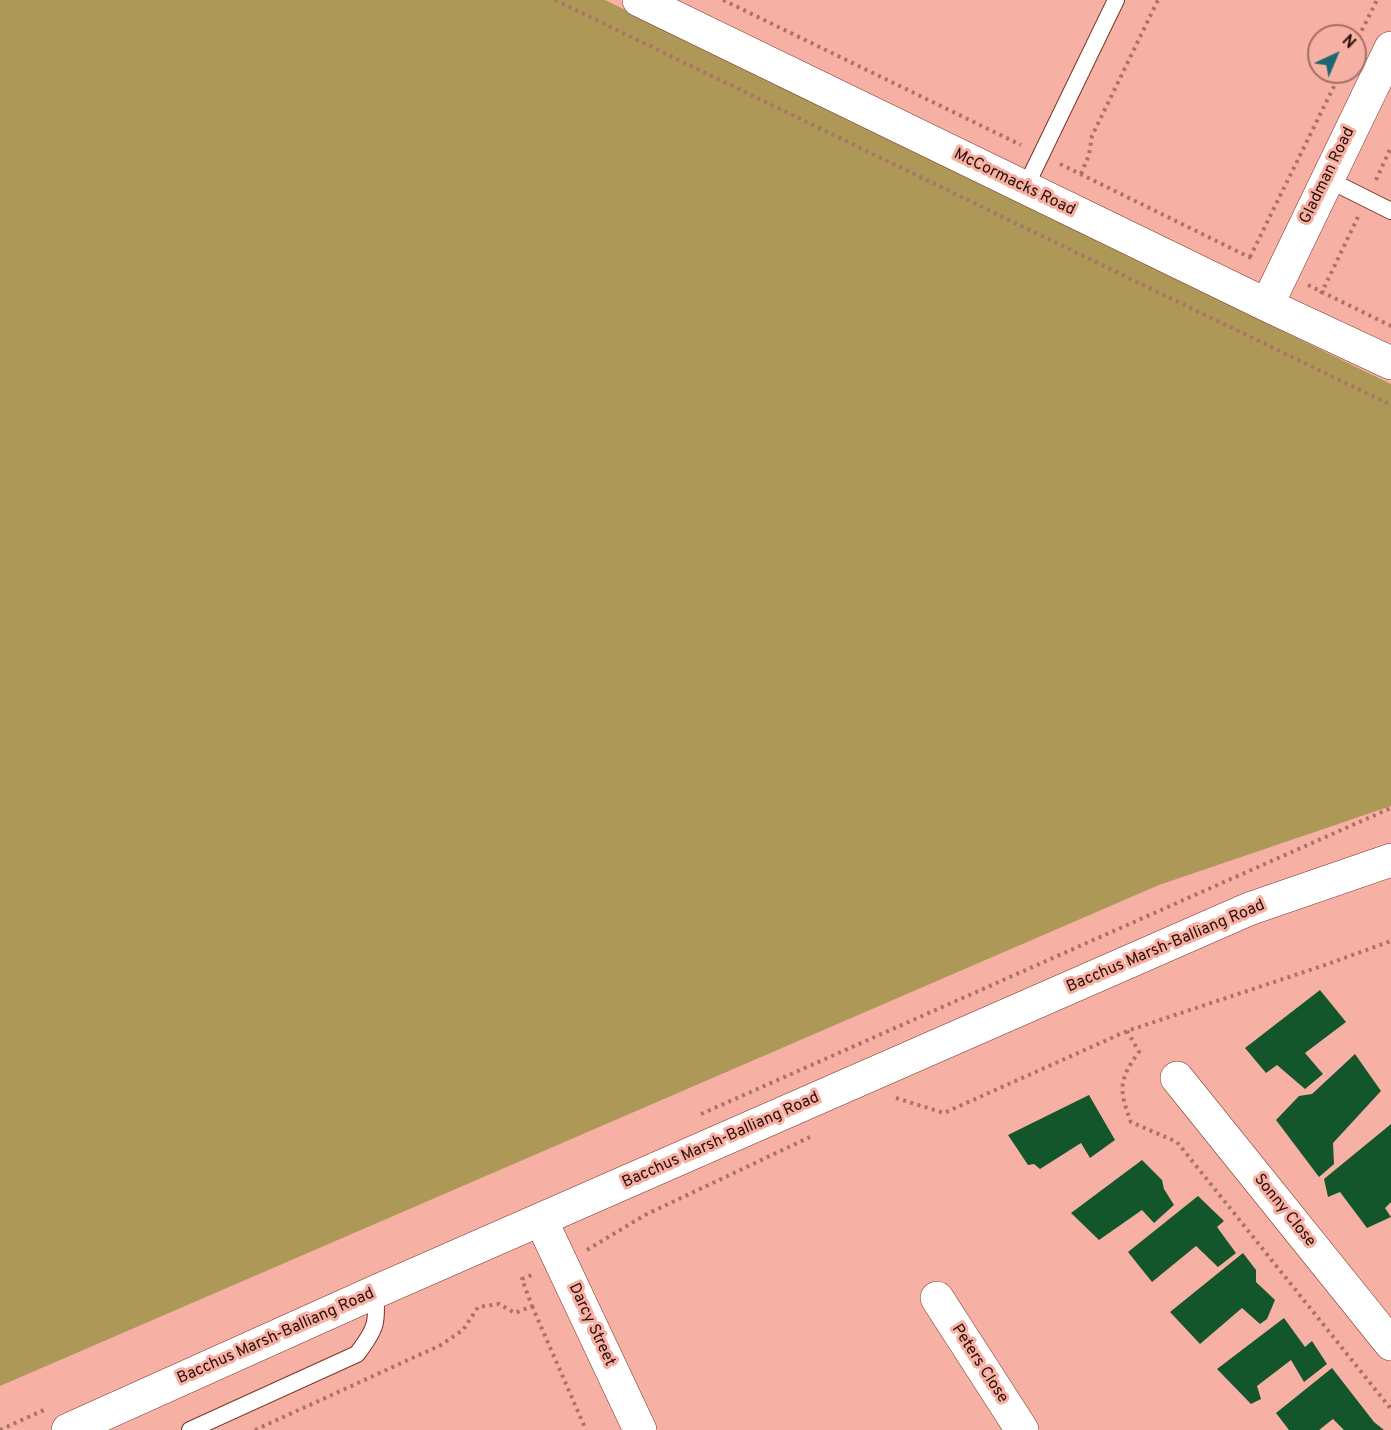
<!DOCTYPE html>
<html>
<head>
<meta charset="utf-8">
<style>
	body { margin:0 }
	#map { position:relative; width:1391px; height:1430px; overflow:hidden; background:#f6b1a4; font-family:Overpass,sans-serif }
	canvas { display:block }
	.north { position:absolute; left:1307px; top:24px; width:60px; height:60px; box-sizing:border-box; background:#f6b1a4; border:2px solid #a56f66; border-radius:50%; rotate:44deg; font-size:16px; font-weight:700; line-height:24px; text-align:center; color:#2c0d09 }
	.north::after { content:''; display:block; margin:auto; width:21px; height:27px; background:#1d6773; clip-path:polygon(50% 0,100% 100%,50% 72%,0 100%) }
</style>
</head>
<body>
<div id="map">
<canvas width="1391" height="1430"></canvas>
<div class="north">N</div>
</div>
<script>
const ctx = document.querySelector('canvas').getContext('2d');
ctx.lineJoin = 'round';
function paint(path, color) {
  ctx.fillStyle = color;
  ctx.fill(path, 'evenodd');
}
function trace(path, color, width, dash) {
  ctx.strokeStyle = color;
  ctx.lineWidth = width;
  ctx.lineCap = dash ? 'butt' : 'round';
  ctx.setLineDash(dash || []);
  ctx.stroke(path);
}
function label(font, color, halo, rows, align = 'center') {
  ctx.font = font + ' Overpass,sans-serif';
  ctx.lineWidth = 6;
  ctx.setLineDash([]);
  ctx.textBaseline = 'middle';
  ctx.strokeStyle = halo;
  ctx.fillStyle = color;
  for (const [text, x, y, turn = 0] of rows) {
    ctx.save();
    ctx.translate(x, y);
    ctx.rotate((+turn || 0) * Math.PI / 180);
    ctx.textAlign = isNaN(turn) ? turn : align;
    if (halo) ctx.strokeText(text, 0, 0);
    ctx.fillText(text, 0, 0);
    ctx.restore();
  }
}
paint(new Path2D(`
	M 0,0 L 605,0 L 1391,384 L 1391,806 L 1159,885 L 0,1386 Z`), '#ae9858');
paint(new Path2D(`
	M 1320,990 L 1346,1022 L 1305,1053 L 1323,1074 L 1305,1089 L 1277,1065 L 1266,1073 L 1245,1048 Z
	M 1355,1054 L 1381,1091 L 1333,1143 L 1334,1164 L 1319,1177 L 1276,1120 L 1299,1096 L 1312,1094 Z
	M 1089,1095 L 1115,1140 L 1090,1158 L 1081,1143 L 1040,1169 L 1034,1164 L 1028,1165 L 1008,1135 Z
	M 1391,1124 L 1391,1202 L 1385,1208 L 1391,1217 L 1367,1228 L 1340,1192 L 1328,1197 L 1324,1179 Z
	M 1142,1160 L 1162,1180 L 1164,1189 L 1174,1205 L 1154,1223 L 1142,1210 L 1099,1240 L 1071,1213 Z
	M 1198,1196 L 1224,1221 L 1217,1227 L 1236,1253 L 1218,1267 L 1196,1246 L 1152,1282 L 1128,1252 Z
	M 1243,1253 L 1256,1270 L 1256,1282 L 1275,1300 L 1267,1319 L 1260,1324 L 1242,1308 L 1200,1344 L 1170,1312 Z
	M 1284,1318 L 1305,1347 L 1312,1341 L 1327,1364 L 1304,1382 L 1291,1360 L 1257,1386 L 1261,1399 L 1251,1404 L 1217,1369 Z
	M 1332,1368 L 1374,1422 L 1384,1430 L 1344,1430 L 1333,1419 L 1319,1430 L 1289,1430 L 1276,1413 Z`), '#13562b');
const lane = new Path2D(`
	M 1327,179 L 1391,211
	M 1025,188 L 1116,0
	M 190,1430 L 357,1354 C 376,1329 378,1323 375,1292`);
const street = new Path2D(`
	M 639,0 L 1267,305 L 1391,363
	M 1267,305 L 1391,48
	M 1177,1078 L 1391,1344
	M 541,1220 L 640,1430
	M 937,1298 L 1022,1430`);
const secondary = new Path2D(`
	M 68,1430 L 375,1292 L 1249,909 L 1391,860`);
trace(lane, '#7c3327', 18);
trace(street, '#7c3327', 34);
trace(secondary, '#7c3327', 34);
trace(new Path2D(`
	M 555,0 L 1391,405
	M 723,0 L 1021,145
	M 1355,44 L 1377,0
	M 1060,164 L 1255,260
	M 1081,174 L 1089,155 L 1092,136 L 1158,0
	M 1376,180 L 1391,147
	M 1250,257 L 1341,72
	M 1308,285 L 1391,326
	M 1321,294 L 1358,217
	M 1127,1031 L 1139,1052 C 1118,1080 1119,1091 1131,1122 L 1177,1142 L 1391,1409
	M 896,1098 L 944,1113 L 1127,1031 L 1325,965 L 1391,941
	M 701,1114 L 1391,808
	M 587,1250 L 645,1215 L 810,1137
	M 532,1306 L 586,1430
	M 0,1430 L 46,1409
	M 255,1430 L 441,1345 L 463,1330 L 478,1307 L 499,1304 L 515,1313 L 532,1306 L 522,1279 L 534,1274`), '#aa736a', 4, [3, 4.5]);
trace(lane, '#fff', 16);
trace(street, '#fff', 33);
trace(secondary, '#fff', 33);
label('16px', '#2c0d09', '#f6b1a4', [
	["Gladman Road",1328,176,-64],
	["McCormacks Road",1014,183,26],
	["Bacchus Marsh-Balliang Road",1166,947,-23],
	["Bacchus Marsh-Balliang Road",721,1141,-24],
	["Sonny Close",1284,1211,51],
	["Darcy Street",591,1325,65],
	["Bacchus Marsh-Balliang Road",276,1337,-24],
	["Peters Close",979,1364,57]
]);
</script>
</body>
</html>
